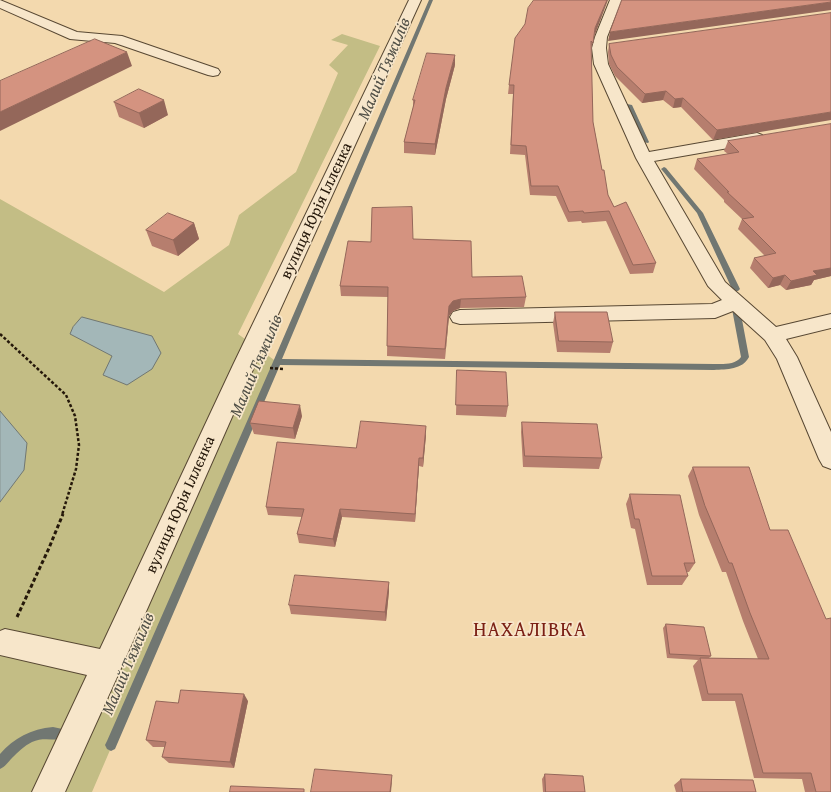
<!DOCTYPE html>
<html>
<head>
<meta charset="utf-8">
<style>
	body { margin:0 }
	canvas { display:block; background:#f3d9ae }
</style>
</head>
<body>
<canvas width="831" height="792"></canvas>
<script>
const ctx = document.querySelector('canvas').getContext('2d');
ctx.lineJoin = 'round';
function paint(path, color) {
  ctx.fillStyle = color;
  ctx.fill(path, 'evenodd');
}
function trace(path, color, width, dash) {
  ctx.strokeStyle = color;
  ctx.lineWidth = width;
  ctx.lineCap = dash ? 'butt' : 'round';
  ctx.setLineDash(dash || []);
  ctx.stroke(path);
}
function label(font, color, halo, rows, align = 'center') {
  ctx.font = font + ' "Gentium Book Plus",serif';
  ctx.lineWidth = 3.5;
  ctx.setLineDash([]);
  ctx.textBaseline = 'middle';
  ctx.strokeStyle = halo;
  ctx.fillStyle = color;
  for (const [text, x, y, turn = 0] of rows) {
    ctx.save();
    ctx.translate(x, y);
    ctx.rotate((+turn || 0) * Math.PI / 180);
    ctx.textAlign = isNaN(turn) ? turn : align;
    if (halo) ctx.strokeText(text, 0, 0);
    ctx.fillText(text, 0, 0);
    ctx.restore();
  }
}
paint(new Path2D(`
	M 342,34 L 380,46 L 238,334 L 277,362 L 92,792 L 0,792 L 0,199 L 164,292 L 229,245 L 239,215 L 296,172 L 338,73 L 329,65 L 348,45 L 331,40 Z`), '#c3bd85');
const water = new Path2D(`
	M 82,317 L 152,336 L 161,353 L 152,369 L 127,385 L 103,375 L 112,356 L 70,334 L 73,327 Z
	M 0,411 L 27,443 L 24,470 L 0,502 Z`);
paint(water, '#a3b7b8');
trace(water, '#717772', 1);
paint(new Path2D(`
	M 429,0 L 433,0 L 282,359 L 714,364 C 724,364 735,365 741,357 L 732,309 L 736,307 L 740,309 L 749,357 C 742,370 727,369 714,370 L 280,365 L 115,749 L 111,751 L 107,749 L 105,745 L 107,741 L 273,362 Z
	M 627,104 L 632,105 L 649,142 L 648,143 L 643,142 L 626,105 Z
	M 664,167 L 666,168 L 703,213 L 740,289 L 738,291 L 734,291 L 732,289 L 697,213 L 662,170 L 661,169 Z
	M 53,727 L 67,730 L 69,734 L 67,738 C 57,742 44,736 32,742 C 24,746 18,752 12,758 C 8,762 5,767 0,769 L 0,754 C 14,738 31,729 53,727 Z`), '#717772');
const minor = new Path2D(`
	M 0,0 L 77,32 L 122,36 L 218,69 L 220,72 L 218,75 L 213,76 L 208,75 L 115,43 L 70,39 L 0,8 Z
	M 409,0 L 421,0 L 255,365 L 118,675 L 65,792 L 32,792 L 87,675 L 0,655 L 0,631 L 5,629 L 100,649 L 233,365 Z
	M 610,0 L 622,0 L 607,37 L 606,48 L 608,64 L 649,152 L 757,133 L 762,135 L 765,138 L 762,141 L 757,143 L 654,161 L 725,282 L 776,327 L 831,314 L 831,328 L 786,339 L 797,357 L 831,432 L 831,469 L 823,466 L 819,459 L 777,359 L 765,340 L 733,311 L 715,318 L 460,324 L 453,322 L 450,317 L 453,312 L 460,310 L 712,304 L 722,300 L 708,286 L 636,158 L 594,64 L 592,48 L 595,37 Z`);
trace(minor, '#584833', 2);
trace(new Path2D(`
	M 0,334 L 66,395 L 75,416 L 79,445 L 76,469 L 62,515
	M 270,368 L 283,369`), '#25180a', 2.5, [3, 2]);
trace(new Path2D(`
	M 17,617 L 49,548 L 63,514`), '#25180a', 3, [4, 2.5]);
paint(minor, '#f7e6ca');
paint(new Path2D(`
	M 831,13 L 713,140 L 681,107 L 673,108 L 663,100 L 642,103 L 615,76 L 609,64 L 608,52 L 609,44 Z
	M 594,36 L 591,51 L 593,122 L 602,170 L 608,195 L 614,207 L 656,263 L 653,273 L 630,274 L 606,221 L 582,223 L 581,221 L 568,222 L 556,196 L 530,195 L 525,155 L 510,154 L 513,94 L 508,94 L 509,85 Z
	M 455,65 L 446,99 L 435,155 L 404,153 L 404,142 L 413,108 L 413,100 Z
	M 114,102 L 168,115 L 144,128 L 119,117 Z
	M 831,124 L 831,276 L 814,280 L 811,285 L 786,290 L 780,285 L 768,288 L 750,268 L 754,258 L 765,256 L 738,229 L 742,219 L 724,202 L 724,200 L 694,169 L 697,159 L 728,154 L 724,151 L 728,141 Z
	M 194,223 L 199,239 L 178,256 L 152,246 L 146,230 Z
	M 413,239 L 472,277 L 526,297 L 524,307 L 460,308 L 453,311 L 449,316 L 445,359 L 387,356 L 388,297 L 341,296 L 340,286 L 371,242 Z
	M 555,312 L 613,342 L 610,353 L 557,352 L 553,323 Z
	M 457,370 L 508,406 L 506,417 L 456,415 Z
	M 302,416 L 295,439 L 254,434 L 250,423 Z
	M 522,422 L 602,458 L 599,469 L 523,467 L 521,432 Z
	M 426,435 L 423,467 L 419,466 L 415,522 L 342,517 L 335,547 L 299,543 L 297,534 L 302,517 L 268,515 L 266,507 L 356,448 Z
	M 693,467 L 831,792 L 805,792 L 802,779 L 754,778 L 735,701 L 702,701 L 693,666 L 698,660 L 667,658 L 663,628 L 666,624 L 711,656 L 709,658 L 758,659 L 743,621 L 726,572 L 722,572 L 699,515 L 688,476 Z
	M 630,494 L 695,563 L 689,572 L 686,572 L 688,576 L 682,585 L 647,585 L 635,529 L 631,528 L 626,504 Z
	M 389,582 L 389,591 L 386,621 L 291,614 L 289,605 Z
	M 248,701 L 234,768 L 169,763 L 162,757 L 165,747 L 153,747 L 146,740 L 178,703 Z
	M 545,774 L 585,792 L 543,792 L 542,779 Z
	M 681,779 L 756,792 L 676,792 L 674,785 Z`), '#b67e6e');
paint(new Path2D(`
	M 607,0 L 608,0 L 594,37 L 595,28 Z
	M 831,2 L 831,10 L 608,41 L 610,32 Z
	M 127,52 L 132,66 L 0,131 L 0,112 Z
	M 455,55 L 455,65 L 446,99 L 435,155 L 435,144 L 446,88 Z
	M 666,91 L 663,100 L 642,103 L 645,94 Z
	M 683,98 L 681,107 L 673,108 L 675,99 Z
	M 164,100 L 168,115 L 144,128 L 139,113 Z
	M 831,112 L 831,120 L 713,140 L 717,130 Z
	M 194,223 L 199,239 L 178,256 L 173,240 Z
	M 831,268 L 831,276 L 814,280 L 811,285 L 786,290 L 791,281 L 813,271 Z
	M 785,275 L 780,285 L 768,288 L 773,278 Z
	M 461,299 L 460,308 L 453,311 L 449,316 L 445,359 L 449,306 L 453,301 Z
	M 300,405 L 302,416 L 295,439 L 293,428 Z
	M 426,426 L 426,435 L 423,467 L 423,458 Z
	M 419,458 L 419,466 L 415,522 L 415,514 Z
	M 340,509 L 342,517 L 335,547 L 333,539 Z
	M 389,582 L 389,591 L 386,621 L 385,612 Z
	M 244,694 L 248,701 L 234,768 L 230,762 Z
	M 392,775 L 392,780 L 391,792 L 390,792 Z`), '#94675a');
const building = new Path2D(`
	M 534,0 L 607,0 L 595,28 L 593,43 L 591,41 L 593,122 L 602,170 L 604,170 L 608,195 L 614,207 L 626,202 L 656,263 L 633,265 L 609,211 L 584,213 L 583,211 L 569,212 L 558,186 L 531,186 L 526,146 L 511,145 L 514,85 L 509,85 L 515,38 L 525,24 L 528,8 Z
	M 622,0 L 831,0 L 831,2 L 610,32 Z
	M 831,13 L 831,112 L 717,130 L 683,98 L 675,99 L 666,91 L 645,94 L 617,67 L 611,55 L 609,44 Z
	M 95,39 L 127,52 L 0,112 L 0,81 Z
	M 427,53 L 455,55 L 446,88 L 435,144 L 404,142 L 415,100 L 413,100 Z
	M 139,89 L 164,100 L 139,113 L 114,102 Z
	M 831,124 L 831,268 L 813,271 L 817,275 L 791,281 L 785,275 L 773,278 L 754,258 L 776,253 L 742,219 L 754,217 L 727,192 L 729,192 L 697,159 L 739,152 L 728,141 Z
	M 412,207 L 413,239 L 471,241 L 472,277 L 522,276 L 526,297 L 461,299 L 453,301 L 449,306 L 445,349 L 387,346 L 388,287 L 340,286 L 348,241 L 371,242 L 372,208 Z
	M 168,213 L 194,223 L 173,240 L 146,230 Z
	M 555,312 L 607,312 L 613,342 L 559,341 Z
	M 457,370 L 506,372 L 508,406 L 456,405 Z
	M 259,401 L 300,405 L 293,428 L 250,423 Z
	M 361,421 L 426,426 L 423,458 L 419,458 L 415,514 L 340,509 L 333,539 L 297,534 L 304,509 L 266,507 L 277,442 L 356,448 Z
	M 522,422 L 597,424 L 602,458 L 525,456 Z
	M 693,467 L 749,467 L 770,530 L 788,530 L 826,619 L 831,618 L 831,792 L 816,792 L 811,773 L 763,773 L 742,694 L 708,694 L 700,658 L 769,659 L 750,613 L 732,563 L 729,563 L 705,506 Z
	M 630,494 L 680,495 L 695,563 L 684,563 L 688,576 L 652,576 L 639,519 L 635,519 Z
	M 295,575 L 389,582 L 385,612 L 289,605 Z
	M 666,624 L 704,627 L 711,656 L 670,654 Z
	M 181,690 L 244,694 L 230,762 L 162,757 L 166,742 L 146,740 L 156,701 L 178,703 Z
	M 315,769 L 392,775 L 390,792 L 311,792 Z
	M 545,774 L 583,776 L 585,792 L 546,792 Z
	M 681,779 L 753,780 L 756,792 L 683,792 Z
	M 231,786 L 304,789 L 304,792 L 230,792 Z`);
paint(building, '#d49380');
trace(building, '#94675a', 1);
label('16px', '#25180a', '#f7e6ca', [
	["вулиця Юрія Іллєнка",317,211,-65],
	["вулиця Юрія Іллєнка",181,505,-66]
]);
label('italic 17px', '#515047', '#f7e6ca', [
	["Малий Тяжилів",385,69,-67],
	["Малий Тяжилів",257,366,-67],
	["Малий Тяжилів",129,664,-67]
]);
ctx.letterSpacing = '1px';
label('20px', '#7a1f14', '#f7e6ca', [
	["НАХАЛІВКА",530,631]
]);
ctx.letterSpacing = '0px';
</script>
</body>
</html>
